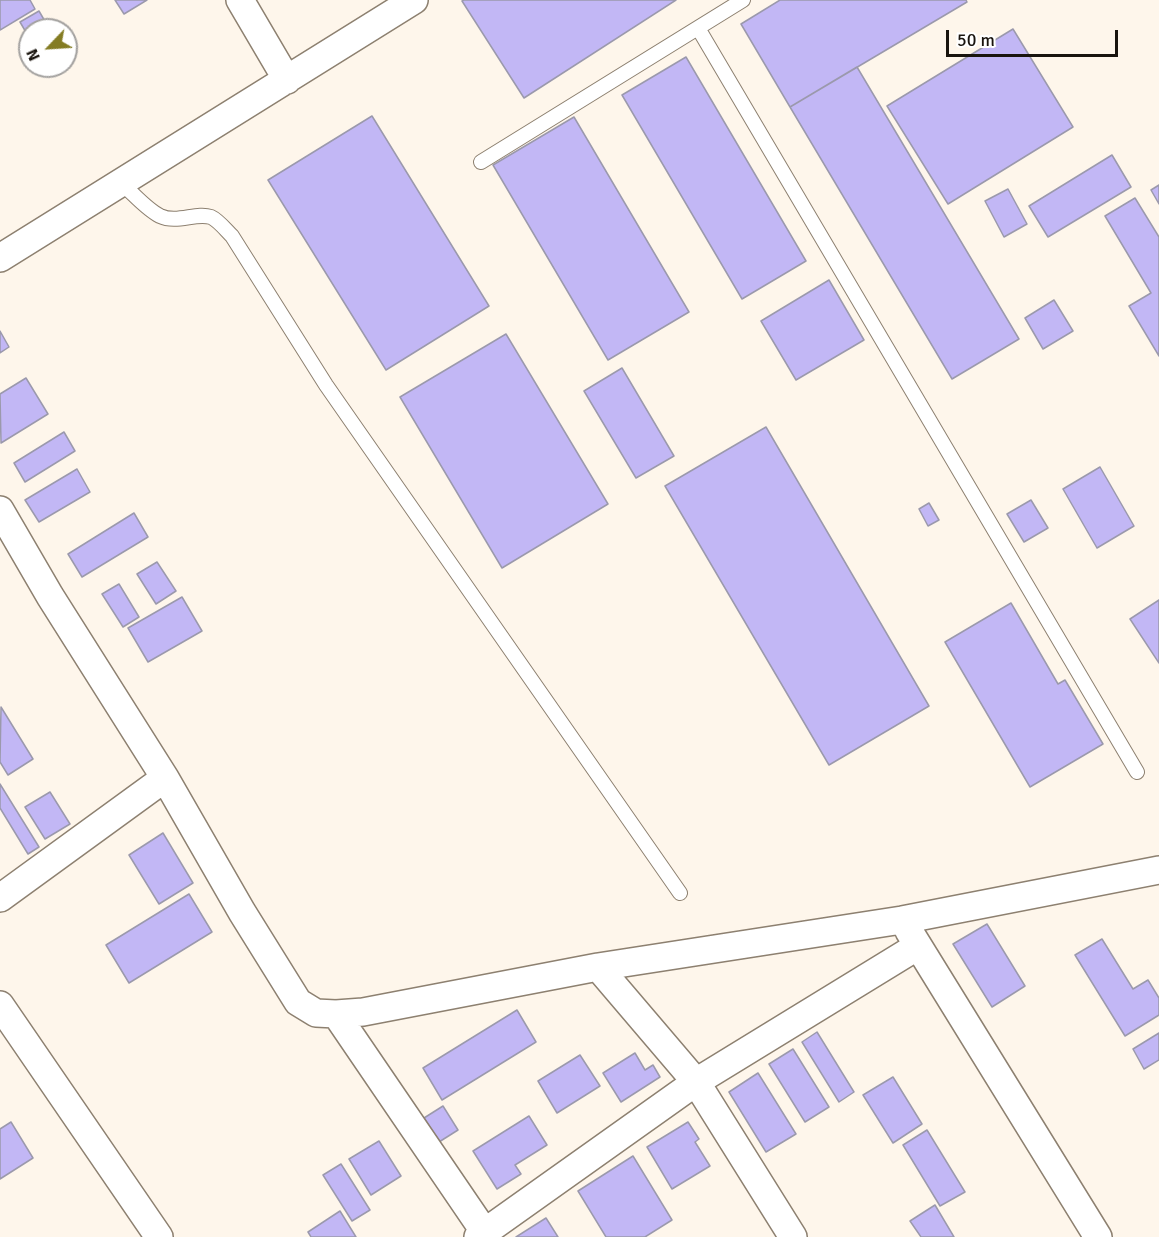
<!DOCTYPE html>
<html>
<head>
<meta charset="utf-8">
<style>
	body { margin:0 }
	#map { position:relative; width:1159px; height:1237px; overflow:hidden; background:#fef6eb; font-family:Signika,sans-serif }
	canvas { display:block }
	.north { position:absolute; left:18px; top:18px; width:60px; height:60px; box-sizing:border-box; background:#fff; border:2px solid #a3a19f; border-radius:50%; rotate:245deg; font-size:16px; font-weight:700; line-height:24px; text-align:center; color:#19140e }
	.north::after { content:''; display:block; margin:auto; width:21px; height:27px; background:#847c23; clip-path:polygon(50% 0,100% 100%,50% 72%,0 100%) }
	.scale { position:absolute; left:946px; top:30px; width:172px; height:27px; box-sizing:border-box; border:3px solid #19140e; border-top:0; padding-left:8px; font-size:18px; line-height:21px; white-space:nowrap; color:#19140e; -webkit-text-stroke:4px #fff; paint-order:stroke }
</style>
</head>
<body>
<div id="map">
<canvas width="1159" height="1237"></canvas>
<div class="north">N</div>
<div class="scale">50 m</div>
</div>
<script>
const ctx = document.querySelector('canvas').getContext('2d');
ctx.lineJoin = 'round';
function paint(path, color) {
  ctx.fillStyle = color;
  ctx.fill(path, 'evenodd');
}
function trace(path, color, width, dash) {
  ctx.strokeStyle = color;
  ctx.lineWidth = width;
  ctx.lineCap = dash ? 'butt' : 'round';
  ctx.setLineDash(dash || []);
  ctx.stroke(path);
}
const building = new Path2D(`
	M 0,0 L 30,0 L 35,9 L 0,30 Z
	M 115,0 L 147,0 L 124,14 Z
	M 464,0 L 676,0 L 524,98 L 462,1 Z
	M 780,0 L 966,0 L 967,2 L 790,107 L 741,24 Z
	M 39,11 L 46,23 L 34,30 L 30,30 L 27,34 L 20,22 Z
	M 1013,29 L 1073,127 L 948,204 L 887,106 Z
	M 686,57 L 806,261 L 742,299 L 622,95 Z
	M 857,67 L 1019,339 L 952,379 L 790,107 Z
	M 372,116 L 489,306 L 386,370 L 268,180 Z
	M 574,117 L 689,312 L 608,360 L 493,165 Z
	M 1112,155 L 1131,187 L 1048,237 L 1029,206 Z
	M 1159,185 L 1159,204 L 1151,190 Z
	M 1008,189 L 1027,224 L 1004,237 L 985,201 Z
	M 1135,198 L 1159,237 L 1159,356 L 1129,306 L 1151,293 L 1105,216 Z
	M 829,280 L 864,340 L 796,380 L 761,321 Z
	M 1054,300 L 1073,331 L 1043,349 L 1025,318 Z
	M 0,331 L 9,347 L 0,353 Z
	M 506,334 L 608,504 L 502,568 L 400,397 Z
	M 622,368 L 674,456 L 636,478 L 584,391 Z
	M 26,378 L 48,414 L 1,443 L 0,394 Z
	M 766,427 L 929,706 L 829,765 L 665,486 Z
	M 64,432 L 75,451 L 25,482 L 14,463 Z
	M 1100,467 L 1134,526 L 1097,548 L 1063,489 Z
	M 77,469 L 90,492 L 39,522 L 25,500 Z
	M 1031,500 L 1048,528 L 1024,542 L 1007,514 Z
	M 929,503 L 939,520 L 928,526 L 919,509 Z
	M 134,513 L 148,537 L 82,577 L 68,554 Z
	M 157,562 L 176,591 L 156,604 L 137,574 Z
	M 119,584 L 139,617 L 123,627 L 102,594 Z
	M 182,597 L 202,631 L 148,662 L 128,628 Z
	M 1159,600 L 1159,663 L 1130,619 Z
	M 1011,603 L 1058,684 L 1065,680 L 1103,744 L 1030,787 L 945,642 Z
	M 1,707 L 33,759 L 8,775 L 0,762 Z
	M 0,784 L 39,847 L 28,854 L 0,808 Z
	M 50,792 L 70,824 L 45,839 L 25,807 Z
	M 163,833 L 193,883 L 159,904 L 129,855 Z
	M 189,894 L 212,932 L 129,983 L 106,945 Z
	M 987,924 L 1025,986 L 992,1007 L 953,944 Z
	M 1102,939 L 1133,989 L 1148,980 L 1159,998 L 1159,1015 L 1125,1036 L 1075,955 Z
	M 517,1010 L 536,1042 L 442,1100 L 423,1068 Z
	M 817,1032 L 854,1092 L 839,1102 L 802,1042 Z
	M 1159,1033 L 1159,1060 L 1144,1069 L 1133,1049 Z
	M 793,1049 L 829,1107 L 805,1122 L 769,1064 Z
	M 635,1053 L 645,1070 L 653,1065 L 660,1077 L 621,1102 L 603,1073 Z
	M 580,1055 L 600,1086 L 557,1113 L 538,1081 Z
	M 758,1073 L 796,1134 L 766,1152 L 729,1092 Z
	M 893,1077 L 922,1124 L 893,1143 L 863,1095 Z
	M 443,1106 L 458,1130 L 439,1142 L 424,1118 Z
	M 529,1116 L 547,1145 L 515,1165 L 521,1174 L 497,1189 L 473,1151 Z
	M 11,1122 L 33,1158 L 0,1179 L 0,1129 Z
	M 688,1122 L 699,1139 L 695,1142 L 710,1166 L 672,1189 L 647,1147 Z
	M 927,1130 L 965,1192 L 940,1206 L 903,1145 Z
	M 379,1141 L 401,1176 L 371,1195 L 349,1159 Z
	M 633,1156 L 672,1220 L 645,1237 L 606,1237 L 578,1191 Z
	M 341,1164 L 370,1210 L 352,1221 L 323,1175 Z
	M 935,1205 L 954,1237 L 921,1237 L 910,1221 Z
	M 340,1211 L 356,1237 L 311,1237 L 308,1232 Z
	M 546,1218 L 558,1237 L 516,1237 Z`);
paint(building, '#c2b7f5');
trace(building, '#9b99ac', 1.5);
const lane = new Path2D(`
	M 698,28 L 1137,772
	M 481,162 L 743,0
	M 121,183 C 133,193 146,209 160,216 C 177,224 196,212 211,217 C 218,220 226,230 232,236 L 326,385 L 680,893`);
const street = new Path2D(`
	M 240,0 L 287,80
	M 0,258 L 414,0
	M 0,510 L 50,596 L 165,778 L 242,912 L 298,1002 L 316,1013 L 336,1014 L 363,1012 L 598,967 L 902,920 L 1159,870
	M 0,898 L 165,778
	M 909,931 L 1098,1237
	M 598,967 L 696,1082 L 793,1237
	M 0,1005 L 159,1237
	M 336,1014 L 488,1237
	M 478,1237 L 696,1082 L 918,946`);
trace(lane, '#8d8070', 16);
trace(street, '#8d8070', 30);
trace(lane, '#fff', 14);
trace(street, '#fff', 27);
</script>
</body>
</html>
